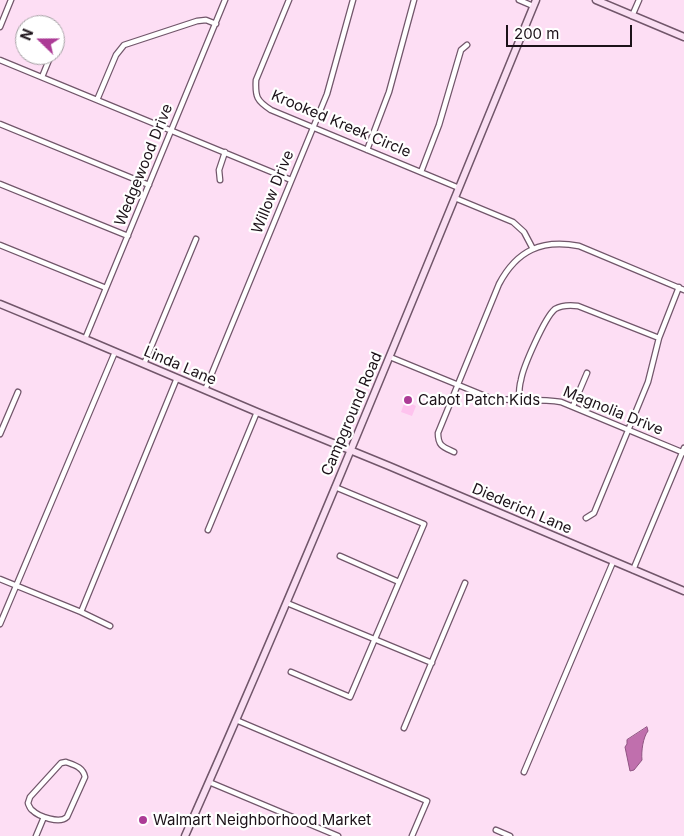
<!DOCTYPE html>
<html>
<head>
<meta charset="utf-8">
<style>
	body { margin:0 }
	#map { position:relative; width:684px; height:836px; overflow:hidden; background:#fddef4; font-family:Inter,sans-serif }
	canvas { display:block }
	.north { position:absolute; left:15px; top:15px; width:50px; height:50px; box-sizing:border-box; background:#fff; border:1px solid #a4a0a3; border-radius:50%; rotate:292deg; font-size:14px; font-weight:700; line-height:20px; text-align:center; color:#1c1219 }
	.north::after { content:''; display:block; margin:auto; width:18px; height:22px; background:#ac3b96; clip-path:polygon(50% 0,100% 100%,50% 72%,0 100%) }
	.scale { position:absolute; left:506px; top:25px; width:126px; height:22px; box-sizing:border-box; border:2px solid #1c1219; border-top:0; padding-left:6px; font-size:15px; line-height:18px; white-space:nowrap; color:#1c1219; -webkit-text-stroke:4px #fff; paint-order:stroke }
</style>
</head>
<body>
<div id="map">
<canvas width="684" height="836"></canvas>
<div class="north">N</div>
<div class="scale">200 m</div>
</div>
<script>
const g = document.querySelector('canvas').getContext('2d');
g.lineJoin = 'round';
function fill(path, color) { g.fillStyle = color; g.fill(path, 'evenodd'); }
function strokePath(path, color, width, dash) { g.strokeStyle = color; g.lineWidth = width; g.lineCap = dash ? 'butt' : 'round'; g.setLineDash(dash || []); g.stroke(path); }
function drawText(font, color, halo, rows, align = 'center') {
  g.font = font + ' Inter,sans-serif'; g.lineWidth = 4.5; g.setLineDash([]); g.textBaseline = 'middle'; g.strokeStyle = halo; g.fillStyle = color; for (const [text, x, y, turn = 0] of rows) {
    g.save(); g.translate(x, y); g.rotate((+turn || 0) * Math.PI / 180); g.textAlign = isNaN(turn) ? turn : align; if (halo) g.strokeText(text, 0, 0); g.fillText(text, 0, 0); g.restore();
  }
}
fill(new Path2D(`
	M405,401L416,406L412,416L401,412Z`), '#fec3ee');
const water = new Path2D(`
	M647,727L648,731C643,737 641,752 642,760L634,770L630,771L625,747L627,744V740Z`);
fill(water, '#c06fad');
strokePath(water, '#8f5381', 1);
const street = new Path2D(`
	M289,0L256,80C255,97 257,101 271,110L459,188
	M519,0L533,6
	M632,16L639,0
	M0,27L11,0
	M0,60L291,180
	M42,77L51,55
	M97,100L116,55L124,45L197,21L206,20L216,24
	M0,124L149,185
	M367,150L389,92L414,0
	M421,172L439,125L461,50L467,45
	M220,180L219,170L225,152
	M0,184L128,236
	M455,198L513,222L524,232L533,249
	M0,245L106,288
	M85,339L225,0
	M390,357L490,398C514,402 538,398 561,402L684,453
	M144,364L196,239
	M205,390L327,94L353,0
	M519,400C519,393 519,386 521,380C523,367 545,317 555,309C562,305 570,305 578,306L659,338
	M573,406L587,373
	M0,434L18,392
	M454,452C443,447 438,446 438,433L499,284C517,250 542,239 579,246L684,290
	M586,518L594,513L648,382L659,338L679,287
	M208,530L257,412
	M340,556L399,582
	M633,570L684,448
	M0,579L81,612L110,626
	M287,603L432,663
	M81,612L177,378
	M0,624L115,352
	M291,672L350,697L424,524L335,487
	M236,720L427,801L412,836
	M404,728L465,583
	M66,762C74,765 83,767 85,777L67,817C60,824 39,817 32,810C31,810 28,804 28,803L30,797L61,763Z
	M524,772L613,562
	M209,782L338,836
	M496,830L510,836
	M36,836L44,817`);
const secondary = new Path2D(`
	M596,0L684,37
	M0,304L85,339L257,412L389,466L684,591
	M185,836C308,560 421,280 536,0`);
strokePath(street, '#71566a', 7);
strokePath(secondary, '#71566a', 9);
strokePath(street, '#fff', 4.5);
strokePath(secondary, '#fadff3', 6);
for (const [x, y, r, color] of [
	[408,400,5,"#ac3b96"],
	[143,820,5,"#ac3b96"]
]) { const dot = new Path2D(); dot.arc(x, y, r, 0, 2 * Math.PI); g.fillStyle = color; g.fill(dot); strokePath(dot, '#fff', 2); }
drawText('15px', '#1c1219', '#fff', [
	["Krooked Kreek Circle",341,124,23],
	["Wedgewood Drive",144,165,-68],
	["Willow Drive",273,192,-68],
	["Linda Lane",180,366,23],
	["Magnolia Drive",613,411,22],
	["Campground Road",352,414,-67],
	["Diederich Lane",522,509,23]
]);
drawText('15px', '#1c1219', '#fff', [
	["Cabot Patch Kids",418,400],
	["Walmart Neighborhood Market",153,820]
], 'left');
</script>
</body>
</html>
